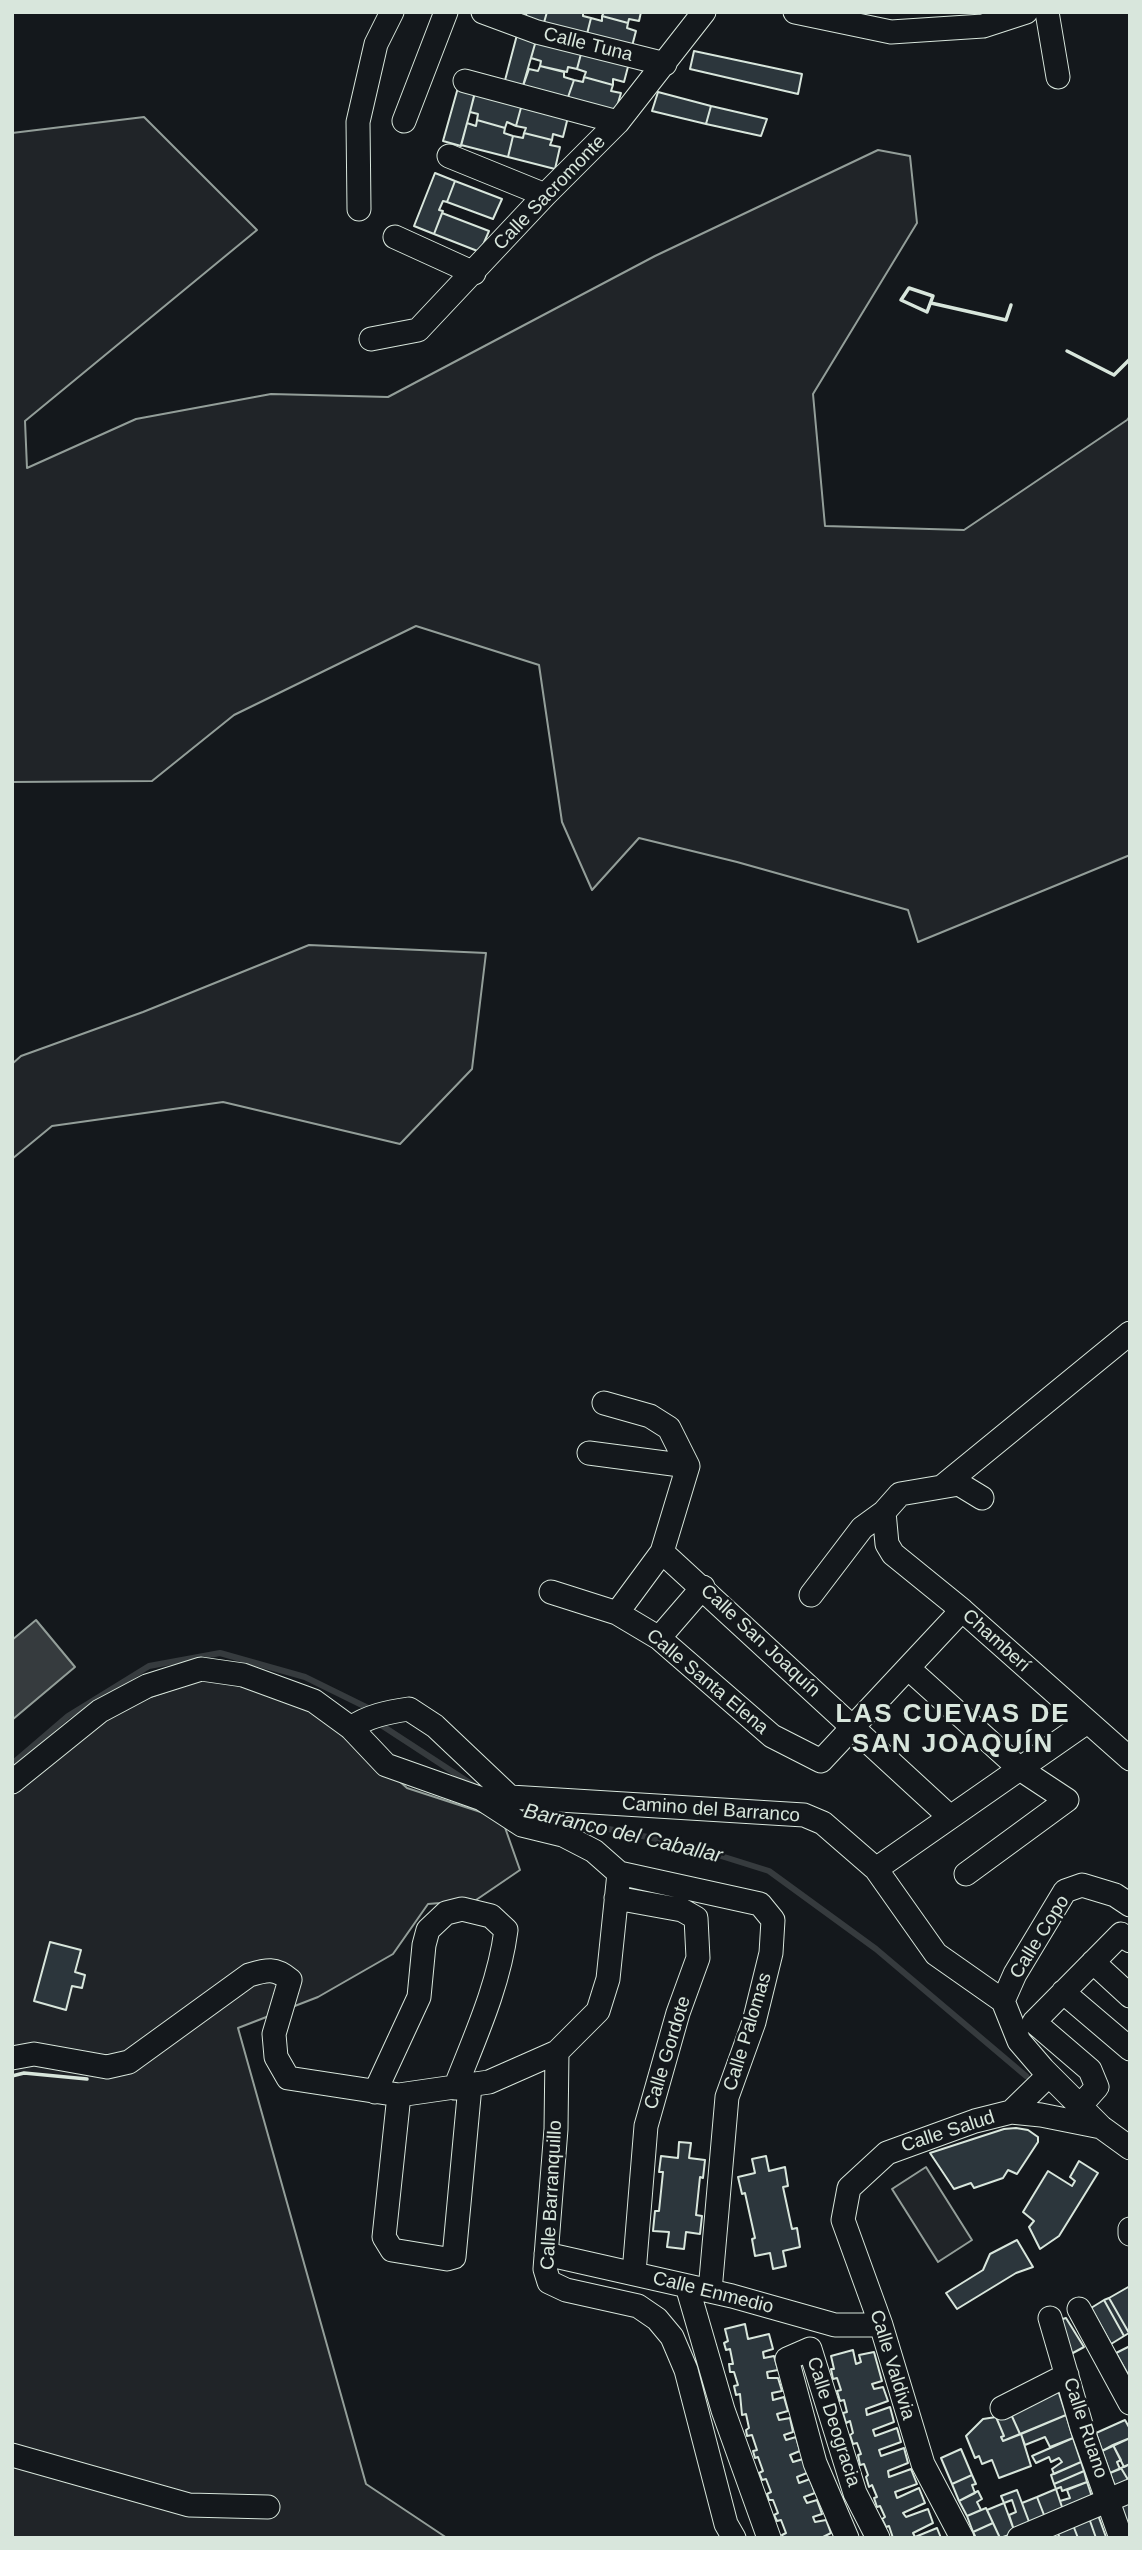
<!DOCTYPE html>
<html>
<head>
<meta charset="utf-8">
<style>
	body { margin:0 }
	#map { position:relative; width:1142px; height:2550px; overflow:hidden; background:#14181c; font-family:Arial,sans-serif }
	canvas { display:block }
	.frame { position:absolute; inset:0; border:14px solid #d8e6dc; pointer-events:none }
</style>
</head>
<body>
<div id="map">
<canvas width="1142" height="2550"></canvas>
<div class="frame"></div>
</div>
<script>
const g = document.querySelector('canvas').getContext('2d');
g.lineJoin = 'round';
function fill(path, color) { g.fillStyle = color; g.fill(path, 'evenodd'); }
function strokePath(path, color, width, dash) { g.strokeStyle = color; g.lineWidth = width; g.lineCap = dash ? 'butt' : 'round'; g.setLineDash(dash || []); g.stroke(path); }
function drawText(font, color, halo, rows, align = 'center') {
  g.font = font + ' Arial,sans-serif'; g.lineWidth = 5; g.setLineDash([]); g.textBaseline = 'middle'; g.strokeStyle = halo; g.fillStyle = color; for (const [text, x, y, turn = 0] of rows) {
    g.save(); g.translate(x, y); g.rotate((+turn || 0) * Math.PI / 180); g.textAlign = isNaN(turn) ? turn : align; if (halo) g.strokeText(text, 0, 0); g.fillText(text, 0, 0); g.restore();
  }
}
const green = new Path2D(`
	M144,117L257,230L25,421L27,468L136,419L271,394L388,397L655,256L878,150L910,156L917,223L813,394L825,526L964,530L1127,420L1130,416V855L918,942L908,910L737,862L639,838L592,890L562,822L539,665L416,626L234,715L152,781L12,782V133Z
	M309,945L486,953L472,1069L400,1144L223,1102L52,1126L12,1159V1064L21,1056L143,1012Z
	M206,1678L284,1696L334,1723L407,1788L502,1819L520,1870L476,1900L428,1904L393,1954L318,1997L238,2028L366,2484L447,2538H12V1788L124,1706Z
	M926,2167L972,2240L938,2262L892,2189Z`);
fill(green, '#202428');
strokePath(green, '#939e99', 2);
const water = new Path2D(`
	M36,1620L75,1667L12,1720V1640Z`);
fill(water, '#363b3e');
strokePath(water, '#939e99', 2);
strokePath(new Path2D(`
	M381,1725L473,1785
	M12,1764L68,1716L149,1666L220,1653L305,1677L366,1707
	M512,1809L686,1845L769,1871L876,1949L1026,2076`), '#363b3e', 6);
const building = new Path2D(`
	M527,12H547L543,26L524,21Z
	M547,12H583V16L591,18L586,38L543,26Z
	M604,12H641L639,21L629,19L628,23L602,16Z
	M602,16L628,23L627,28L636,31L631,50L586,38L591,18L602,21Z
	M518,31L537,37L522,89L504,84Z
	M537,37L582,50L577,69L568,67L567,72L540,66L541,61L531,58Z
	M582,50L629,63L624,82L613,79V85L584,77L586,72L577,69Z
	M694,51L802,74L798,94L690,69Z
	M540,66L564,72V77L574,80L567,100L522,89L529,69L538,71Z
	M584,77L613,85L611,91L621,93L615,113L567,100L574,80L583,82Z
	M459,84L476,89L461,146L443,141Z
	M475,92L522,104L516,126L507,122L505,128L477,120L478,114L470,112Z
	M658,92L711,106L706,124L652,111Z
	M522,104L568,117L563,137L553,134L552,140L524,133L526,128L516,126Z
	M711,106L767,119L761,136L706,124Z
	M477,120L505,128L504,133L513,136L508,157L461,145L467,123L476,126Z
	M524,133L552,140L550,145L560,147L555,169L508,157L513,136L523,138Z
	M435,173L455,181L447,202L443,201L439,210L443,211L434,234L414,226Z
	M455,181L502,199L493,219L447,202Z
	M442,213L489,231L480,252L434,234Z
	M50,1942L81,1950L75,1972L85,1975L82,1988L72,1986L66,2010L34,2001Z
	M1016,2128L1028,2130L1038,2137V2142L1017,2174L1008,2170L1003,2178L974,2188L971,2183L954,2189L930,2153L1004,2129Z
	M679,2142L691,2143L689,2158L705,2160L703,2178L700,2177L696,2215L702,2216L700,2234L686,2232L684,2249L667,2247L669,2232L653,2231L655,2211H659L663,2172H659L661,2156L678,2158Z
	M766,2156L769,2171L785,2167L788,2186L783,2187L792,2229L797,2228L800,2247L783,2251L786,2266L773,2269L770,2253L755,2256L752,2239L755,2238L745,2193L742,2194L738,2177L755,2173L752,2159Z
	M1079,2161L1098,2173L1059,2236L1040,2249L1029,2227L1034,2221L1023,2212L1048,2171L1072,2186L1075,2181L1070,2177Z
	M1017,2240L1033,2267L1016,2273L957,2309L946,2293L983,2270L990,2254Z
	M1130,2286V2333H1129L1109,2298Z
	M1109,2298L1129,2333L1124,2336L1104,2300Z
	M1104,2300L1124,2336L1111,2344L1091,2308Z
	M1066,2318L1084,2347L1071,2354L1059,2320Z
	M745,2324L748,2339L769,2334L773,2349L763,2352L764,2358L774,2356L778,2370L767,2372L768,2378H778L782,2391L772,2393L773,2400L784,2397L788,2411L777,2414L779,2420L790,2418L793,2432L784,2435L786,2440L796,2437L800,2451L790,2455L793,2462L803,2459L807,2473L797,2477L799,2483L810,2479L815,2493L804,2497L807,2503L817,2500L822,2514L813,2517L815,2522L826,2520L831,2533L821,2538H783L782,2535L786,2533L781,2520L777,2521L774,2515L778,2513L773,2500H769L767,2494L771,2492L766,2479L762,2480L759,2473L763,2471L758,2457L755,2458L753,2451L757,2450L752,2435L747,2436L746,2430L749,2428L746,2414L742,2415L740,2394L736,2395L734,2386L738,2385L734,2372H730L729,2364H733L730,2349L726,2350L724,2343L728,2341L725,2329Z
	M1130,2346V2378L1116,2353Z
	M853,2350L856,2364L861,2362L859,2355L874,2352L882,2381L872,2384L874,2389L883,2387L888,2401L866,2409L867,2415L890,2407L894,2422L873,2430L875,2436L897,2428L901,2442L879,2450L881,2456L904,2448L908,2463L888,2471L889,2477L911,2469L917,2484L895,2492L897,2498L919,2488L925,2503L903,2513L906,2517L928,2509L933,2523L913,2533L915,2537L937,2528L941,2538H893L889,2526L886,2527L882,2519L885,2517L880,2506L877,2507L874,2498L877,2497L872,2485L869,2487L866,2477L868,2475L864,2464L860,2465L858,2455L861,2454L857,2443L853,2444L850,2435L853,2433L850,2421L846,2423L843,2413L847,2412L844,2400L840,2401L837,2391L841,2390L837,2378L833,2379L831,2369H834L831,2356Z
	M1058,2390L1066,2415L1020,2434L1010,2412Z
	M1010,2412L1020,2434L1003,2441L1001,2437L1004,2436L996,2417Z
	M1066,2415L1073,2438L1050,2447L1045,2437L1025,2445L1021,2434Z
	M996,2417L1004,2436L1001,2437L1003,2441L1021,2434L1031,2466L999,2478L992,2460L982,2464L979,2456L975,2458L966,2436L983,2419Z
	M1125,2420L1130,2429V2438L1102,2451L1096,2433Z
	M1073,2438L1081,2462L1054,2474L1052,2469L1062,2462L1059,2458L1051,2462L1049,2457L1036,2463L1032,2456Z
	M1130,2438V2464L1124,2467L1113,2445Z
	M1113,2445L1121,2460L1117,2462L1120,2469L1110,2473L1102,2451Z
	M961,2449L972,2475L952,2484L941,2458Z
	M1081,2462L1084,2471L1054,2484L1051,2475Z
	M1130,2464V2483L1121,2468Z
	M1121,2468L1130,2483L1116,2490L1110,2473Z
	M1084,2471L1087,2482L1062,2491L1061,2487L1056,2489L1054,2484Z
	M972,2475L976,2484L972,2485L975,2493L959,2501L952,2484Z
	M1087,2482L1093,2500L1064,2513L1060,2501L1070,2498L1067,2490Z
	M1056,2489L1064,2513L1046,2520L1037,2497Z
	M1017,2490L1031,2527L1015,2533L1009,2515L1016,2512L1012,2500L1004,2503L1001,2496Z
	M978,2491L982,2499L977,2502L981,2510L967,2516L959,2501Z
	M1037,2497L1046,2520L1031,2527L1022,2503Z
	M1130,2501V2526L1128,2527L1120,2505Z
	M1004,2503L1015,2533L1000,2538L987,2510Z
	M986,2508L993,2523L973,2532L967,2516Z
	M1098,2515L1106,2537L1105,2538H1096L1089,2518Z
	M1089,2518L1096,2538H1078L1073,2525Z
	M993,2523L1000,2538H976L973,2532Z
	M1073,2525L1078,2538H1060L1057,2532Z`);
fill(building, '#2c363c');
strokePath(building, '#d8e6dc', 2);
const minor = new Path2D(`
	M483,12L537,32L665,64
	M795,12L891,32L983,26L1026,12
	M1047,12L1058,77
	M465,81L618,122
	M404,121L446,12
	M449,156L545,195
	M359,209L358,122L376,44L392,12
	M395,237L474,273
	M371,339L418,330L545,195L618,122L704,12
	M604,1403L650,1416L669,1428L688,1466L662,1552L617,1613
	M589,1453L688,1466
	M943,1486L1130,1333
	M884,1512L887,1544L893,1554L962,1610L1130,1759
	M662,1552L950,1817
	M551,1592L617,1613L659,1638L772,1736L821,1761L962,1610
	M811,1595L862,1528L884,1512L900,1494L959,1484L982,1498
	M659,1638L703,1587
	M908,1668L1020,1769L1067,1800L966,1874
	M351,1728C368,1716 388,1712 409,1709L435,1726L510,1797L804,1815L823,1823L876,1869L1087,1722
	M12,1782L100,1711L147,1686L201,1669L243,1675L314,1701L351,1728L386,1765L482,1799L522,1825L563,1835L594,1851L619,1873L608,1979L598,2011L557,2052L489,2082L399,2095L288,2078L276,2057L274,2034L290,1980C275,1967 266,1970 249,1975L129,2062L107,2067L34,2054L12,2058
	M876,1869L936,1954L1003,2001
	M619,1873L760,1904L773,1920L771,1953L754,2022L727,2097L710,2291
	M616,1898L682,1910L696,1918L698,1958L678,2013L646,2126L634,2273
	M1130,1905L1115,1895L1082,1885L1065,1891L1015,1974L1003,2001L1019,2041L1043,2069L1101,2127L1130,2148
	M1093,1962L1130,1996
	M1063,1992L1130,2049
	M557,2052L556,2129L545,2269L549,2282L566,2290L638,2306L657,2319L672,2337L686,2370L726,2524L734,2538
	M375,2092L419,1997L424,1945L428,1930L446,1913L462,1909L491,1916L506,1930C499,1985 475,2037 455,2088
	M399,2095L384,2237L392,2250L447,2259L454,2257L470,2086
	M1080,2106L1097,2087L1090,2070L1034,2022L1121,1934L1130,1941
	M1011,2112L1049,2075
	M1130,2229V2234
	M546,2254L732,2296L835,2325H881
	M687,2286L723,2410L769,2538
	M1079,2309L1130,2403
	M1050,2318L1082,2428L1121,2538
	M1002,2408L1067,2375
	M12,2455L189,2505L268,2507
	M847,2538L815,2463L787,2359L810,2349L855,2493L878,2538
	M962,2538L923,2464L881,2325L843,2220L849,2188L887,2153L975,2121L1011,2112L1041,2115L1101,2127
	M1019,2538L1130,2491`);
strokePath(minor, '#d8e6dc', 25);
strokePath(minor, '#14181c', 23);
strokePath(new Path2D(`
	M909,288L933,296L927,312L901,300Z
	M931,303L1006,320L1011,305
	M1067,351L1114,375L1130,359
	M12,2076L24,2073L87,2079`), '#d8e6dc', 3.5);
drawText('19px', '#d8e6dc', '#14181c', [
	["Calle Tuna",588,45,14],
	["Calle Sacromonte",550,193,-46],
	["Calle San Joaquín",760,1641,43],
	["Chamberí",996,1641,42],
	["Calle Santa Elena",707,1682,40],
	["Camino del Barranco",711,1810,4],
	["Calle Copo",1040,1937,-58],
	["Calle Palomas",748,2032,-73],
	["Calle Gordote",668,2053,-73],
	["Calle Salud",948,2132,-18],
	["Calle Barranquillo",552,2195,-87],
	["Calle Enmedio",713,2293,14],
	["Calle Valdivia",892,2365,73],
	["Calle Deogracia",833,2422,72],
	["Calle Ruano",1085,2428,72]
]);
drawText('italic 21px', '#d8e6dc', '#14181c', [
	["Barranco del Caballar",623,1834,13]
]);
g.letterSpacing = '2px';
drawText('bold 26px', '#d8e6dc', '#14181c', [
	["LAS CUEVAS DE",953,1715],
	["SAN JOAQUÍN",953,1745]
]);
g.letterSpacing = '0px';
</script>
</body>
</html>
